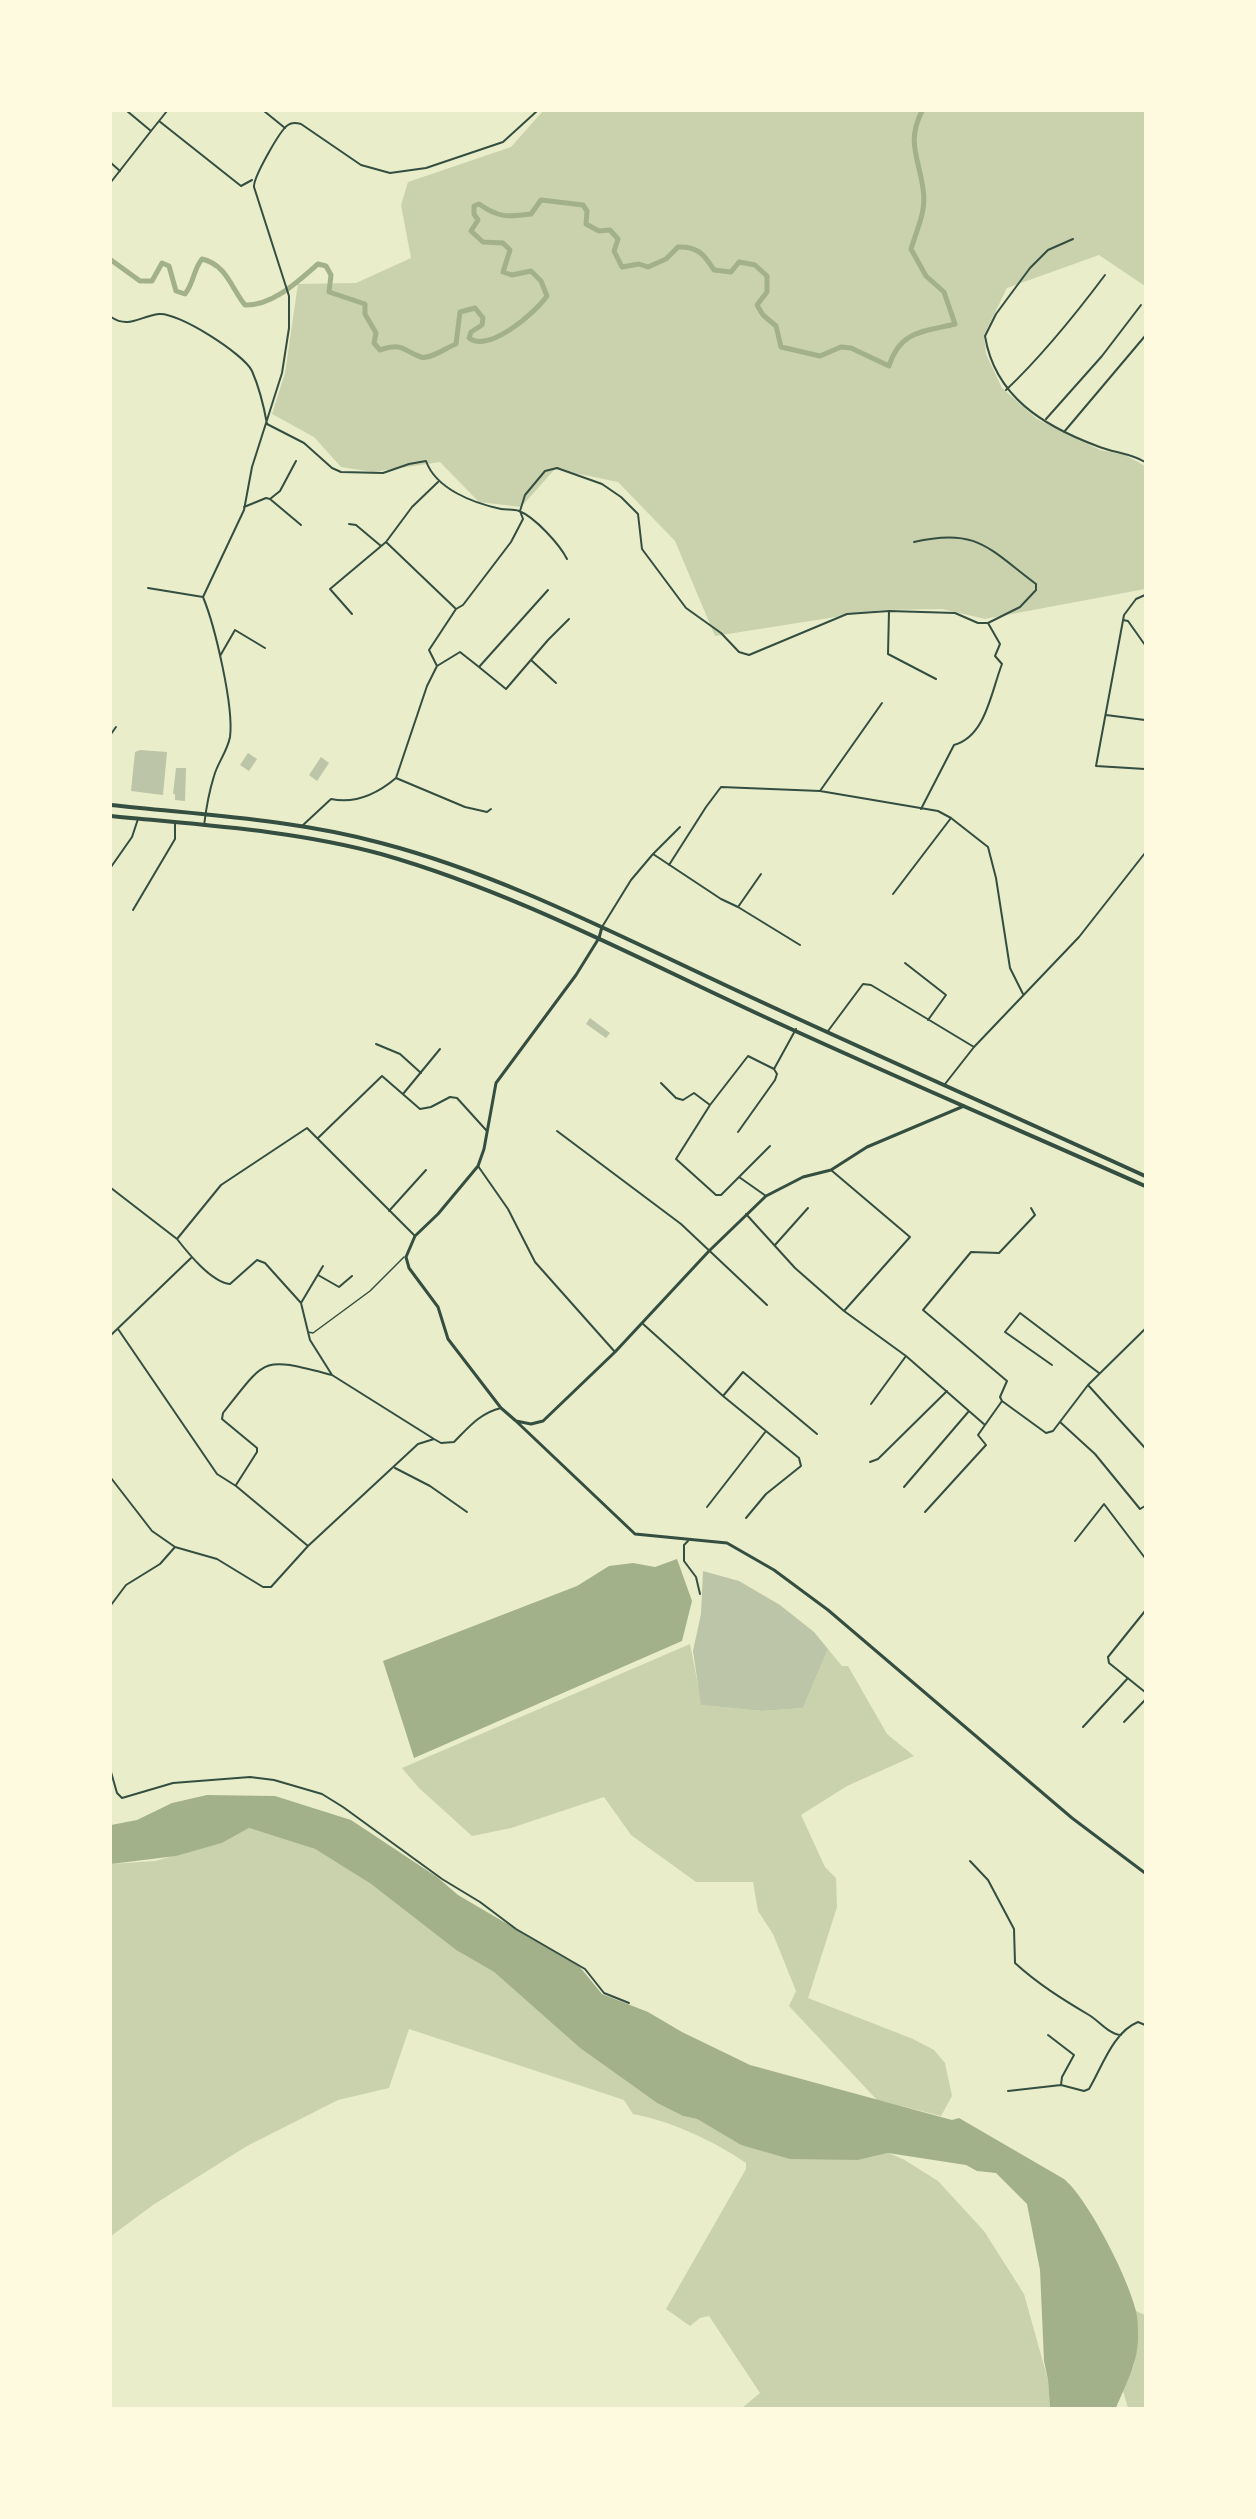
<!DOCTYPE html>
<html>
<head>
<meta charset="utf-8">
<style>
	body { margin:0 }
	#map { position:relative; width:1256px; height:2519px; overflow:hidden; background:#e9edc9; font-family:"Golos Text",sans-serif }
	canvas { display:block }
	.frame { position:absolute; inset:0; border:112px solid #fefae0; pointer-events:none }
</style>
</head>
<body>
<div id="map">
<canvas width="1256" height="2519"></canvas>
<div class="frame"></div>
</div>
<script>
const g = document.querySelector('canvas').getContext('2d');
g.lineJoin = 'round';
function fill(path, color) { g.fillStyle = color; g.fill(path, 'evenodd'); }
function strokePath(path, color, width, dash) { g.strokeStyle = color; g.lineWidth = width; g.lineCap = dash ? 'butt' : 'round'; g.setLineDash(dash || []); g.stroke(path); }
fill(new Path2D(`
	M543,111H1145V286L1099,255L1007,288L984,335L986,354L1002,388L1037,419L1100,450L1125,455L1145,466V589L985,619L942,609L880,610L715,636L675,541L618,482L555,469L521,507L479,502L440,462L373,472L341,467L314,437L272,414L285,373L298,284L356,283L411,258L401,205L408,182L511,147Z
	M690,1644L702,1705L762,1711L803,1708L828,1649L842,1666H848L887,1734L914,1756L847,1786L801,1815L825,1867L836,1878L837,1907L808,1998L913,2039L934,2050L945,2063L952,2096L941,2116L877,2100L789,2006L796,1991L773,1934L758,1911L753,1882H696L631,1835L604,1797L511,1828L472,1836L419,1788L402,1768Z
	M249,1828L315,1849L371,1884L456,1950L494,1972L580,2048L657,2103L683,2116L697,2119L741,2145L858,2160L888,2153L903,2159L938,2181L984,2231L1024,2294L1048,2380L1050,2408H742L760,2393L709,2316L700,2318L690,2326L666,2309L746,2169V2163C714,2141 671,2121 633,2114L624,2100L409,2029L389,2088L338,2100L247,2146L153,2205L111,2236V1864L155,1861L222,1843Z
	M1136,2311L1145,2315V2408H1128L1123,2391L1134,2365L1138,2340Z`), '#cad2ad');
fill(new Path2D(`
	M677,1559L692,1601L682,1641L414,1758L383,1661L577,1586L609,1566L633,1563L655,1567Z
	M207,1795L275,1796L351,1820L437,1877L458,1895L579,1966L602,1994L648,2012L682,2032L750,2065L952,2120L959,2118L1064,2179C1088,2199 1129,2279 1136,2311C1138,2319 1138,2330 1138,2338C1138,2363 1125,2386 1116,2408H1050L1048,2380L1044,2361L1040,2270L1027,2204L996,2173L977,2171L966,2165L888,2153L858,2160L790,2159L741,2145L697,2119L683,2116L657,2103L580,2048L494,1972L456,1950L371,1884L315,1849L249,1828L222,1843L176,1856L111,1864V1825L137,1820L172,1803Z`), '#a3b18a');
strokePath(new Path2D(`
	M111,260L140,281H152L162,263L169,266L176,291L185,294C194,283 193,270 202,259C227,265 231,288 245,305C273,306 298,281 318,264L326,266L331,275L329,292L365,304V314L376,333L374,343L380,350C405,342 402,351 421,357C430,360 447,347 456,344L460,312L475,308L483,318L482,325L471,332L469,338C489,353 535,313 547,296L541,281L531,271L512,275L503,272L510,250L503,243L483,242L471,231L478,220L474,214V206L479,204C499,218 507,217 531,214L541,200L583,205L587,211L586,224L599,231L610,230L618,239L614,251L622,267L639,264L648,267L666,259L678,247C697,246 704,254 714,270L731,272L739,262L755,265L767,276V292L757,305L763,315L776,326L781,347L820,356L841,347L851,348L889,366C900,331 922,332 955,324L944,292L926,276L911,249C917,229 927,210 923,189C919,158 906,142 922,111`), '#a3b18a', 5);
fill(new Path2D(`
	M140,750L167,752L163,795L131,791L135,752Z
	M248,753L257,759L249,771L240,765Z
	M321,757L329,763L317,781L309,775Z
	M176,768H186L185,801L175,800V794H173Z
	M590,1018L610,1033L606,1038L586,1024Z
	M703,1571L739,1581L780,1605L814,1632L828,1649L803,1708L762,1711L701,1705L693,1651L701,1614Z`), '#bcc5a7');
strokePath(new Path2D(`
	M308,1332L313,1333L370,1291L404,1257`), '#344e41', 1.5);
strokePath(new Path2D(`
	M127,111L151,131L167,111
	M264,111L285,128
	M159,121L241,186L252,180
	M111,163L120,171
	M111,182L151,131
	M1073,239L1048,250L1030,268L996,314L985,336C995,397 1044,426 1097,446C1114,453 1130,453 1145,462
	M111,317C129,329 140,316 159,314C178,312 244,354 252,371C259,387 264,407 267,424L304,443L332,468L341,472L383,473L409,464L426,461C436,489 473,503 501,509C506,510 514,509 519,511C535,517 560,545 567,559
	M1006,390C1043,355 1075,315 1105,275
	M1046,419L1102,356L1141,305
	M1064,432L1145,336
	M270,499L280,491L296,461
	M244,507L266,498L270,499L301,525
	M349,524L356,525L381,546
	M386,542L455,608
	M148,588L203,597
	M1145,595L1136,599L1124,615L1096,766L1145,769
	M889,611L888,654L936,679
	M352,614L330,589L386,542L412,507L438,482
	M1123,620L1128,621L1145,645
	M220,656L235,630L265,648
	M531,660L556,683
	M437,666L460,652L479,667L548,590
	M479,667L506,689L548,640L569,619
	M1106,715L1145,720
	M111,734L116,727
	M396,778L465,807L487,812L491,809
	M820,791L882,703
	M921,809L954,745C986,736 991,692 1002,664L995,656L1000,644L988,623
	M204,826C206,809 209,792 214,776C218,762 227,752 230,737C234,707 215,626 203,597L244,510L252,467L282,373L289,328V296L254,187C253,178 280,130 288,125C292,122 297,123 301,124L361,165L390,173L426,168L503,142L537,111
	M302,826L331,799C355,804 377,794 396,778L427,686L437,666L429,650L456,609L463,605L511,542L523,519L520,511L525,495L545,471L557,468L602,484L621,497L638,514L642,549L686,608L721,633L739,652L749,655L847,614L889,611L955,613L978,623H988L1020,607L1036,590V584C989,549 977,527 914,542
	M653,854L680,827
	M669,865L706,807L721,787L820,791L938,811L951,818L988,847L996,878L1010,968L1023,994
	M111,867L132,837L138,819
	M893,894L951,818
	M738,907L800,945
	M133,910L175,839V823
	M602,927L631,880L653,854L721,899L738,907L761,874
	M905,963L946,995L928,1020
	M828,1031L863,984L871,985L974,1047
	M376,1044L400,1054L421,1073
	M661,1083L676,1098L683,1100L694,1093L710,1105
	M945,1084L974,1047L1079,937L1145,853
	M403,1094L440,1049
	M557,1131L681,1224L767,1305
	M738,1132L775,1080L777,1074L774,1069L796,1029
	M318,1138L382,1076L420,1109L431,1107L450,1097L457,1098L486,1130
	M478,1166L508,1209L535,1262L615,1352
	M831,1170L910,1237L844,1311L906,1356L985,1425L1002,1401L1046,1433L1053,1431L1088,1385L1145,1329
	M739,1177L770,1146
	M111,1188L177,1239
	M766,1196L739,1177L721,1195H716L676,1159L710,1105L748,1056L774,1069
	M389,1211L426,1170
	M746,1214L795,1268L844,1311
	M415,1236L307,1128L221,1185L177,1239C188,1253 211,1282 230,1284L257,1260L265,1263L301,1303L310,1340L332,1375L434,1439
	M775,1245L808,1208
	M318,1275L339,1287L352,1276
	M301,1303L323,1266
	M642,1323L723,1396L743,1372L817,1434
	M118,1329L217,1474L236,1486L308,1546
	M111,1335L191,1258
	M1052,1365L1005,1332L1020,1313L1099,1373
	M1088,1385L1145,1448
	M723,1396L799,1458L801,1466L766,1494L746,1518
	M1002,1401L1000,1397L1007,1381L923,1310L971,1252L999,1253L1035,1215L1031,1208
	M871,1404L906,1356
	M1060,1422L1095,1454L1140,1509L1145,1506
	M870,1462L878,1459L947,1391
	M395,1468L430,1486L467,1512
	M111,1478L152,1531L175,1547
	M236,1485L257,1452V1448L222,1419L223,1413C268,1356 261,1357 332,1375
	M904,1487L969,1411
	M707,1507L766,1431
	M925,1512L986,1445L978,1435L985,1425
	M688,1541L684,1545V1561L696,1577L700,1594
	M1075,1541L1104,1504L1145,1558
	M111,1605L126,1585L160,1564L175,1547L217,1559L263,1587H271L308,1546L418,1444L434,1439L441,1443L454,1442C469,1427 480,1413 501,1408
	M1145,1611L1108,1657L1109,1663L1145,1692
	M1124,1722L1145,1700
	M1083,1727L1128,1678
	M111,1772L117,1793L122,1798L173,1783L250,1777L274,1780L322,1794L343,1807L442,1879L480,1902L516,1929L585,1969L604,1993L629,2003
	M970,1861L988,1880L1014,1929L1015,1963C1038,1984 1062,1999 1089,2015C1099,2021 1110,2035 1121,2035
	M1048,2035L1074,2055L1062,2077L1061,2085
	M1008,2091L1061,2085L1084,2091L1089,2089C1102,2067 1113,2032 1138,2022L1145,2025`), '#344e41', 2);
strokePath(new Path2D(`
	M602,927L599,938L576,975L496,1083L484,1149L478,1166L438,1214L415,1236L406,1257L409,1268L438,1307L448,1339L501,1408L516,1421L531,1424L543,1421L615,1352L709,1251L766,1196L803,1177L831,1170L867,1147L964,1106
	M517,1422L635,1534L727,1543L774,1570L828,1610L1072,1818L1145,1873`), '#344e41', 3);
strokePath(new Path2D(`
	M111,805C201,815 293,819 381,843C500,874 613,933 725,985C864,1050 1005,1112 1145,1176
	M111,816C201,825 293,830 381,854C511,891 631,955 754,1012C883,1072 1015,1128 1145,1186`), '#344e41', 4);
</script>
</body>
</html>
